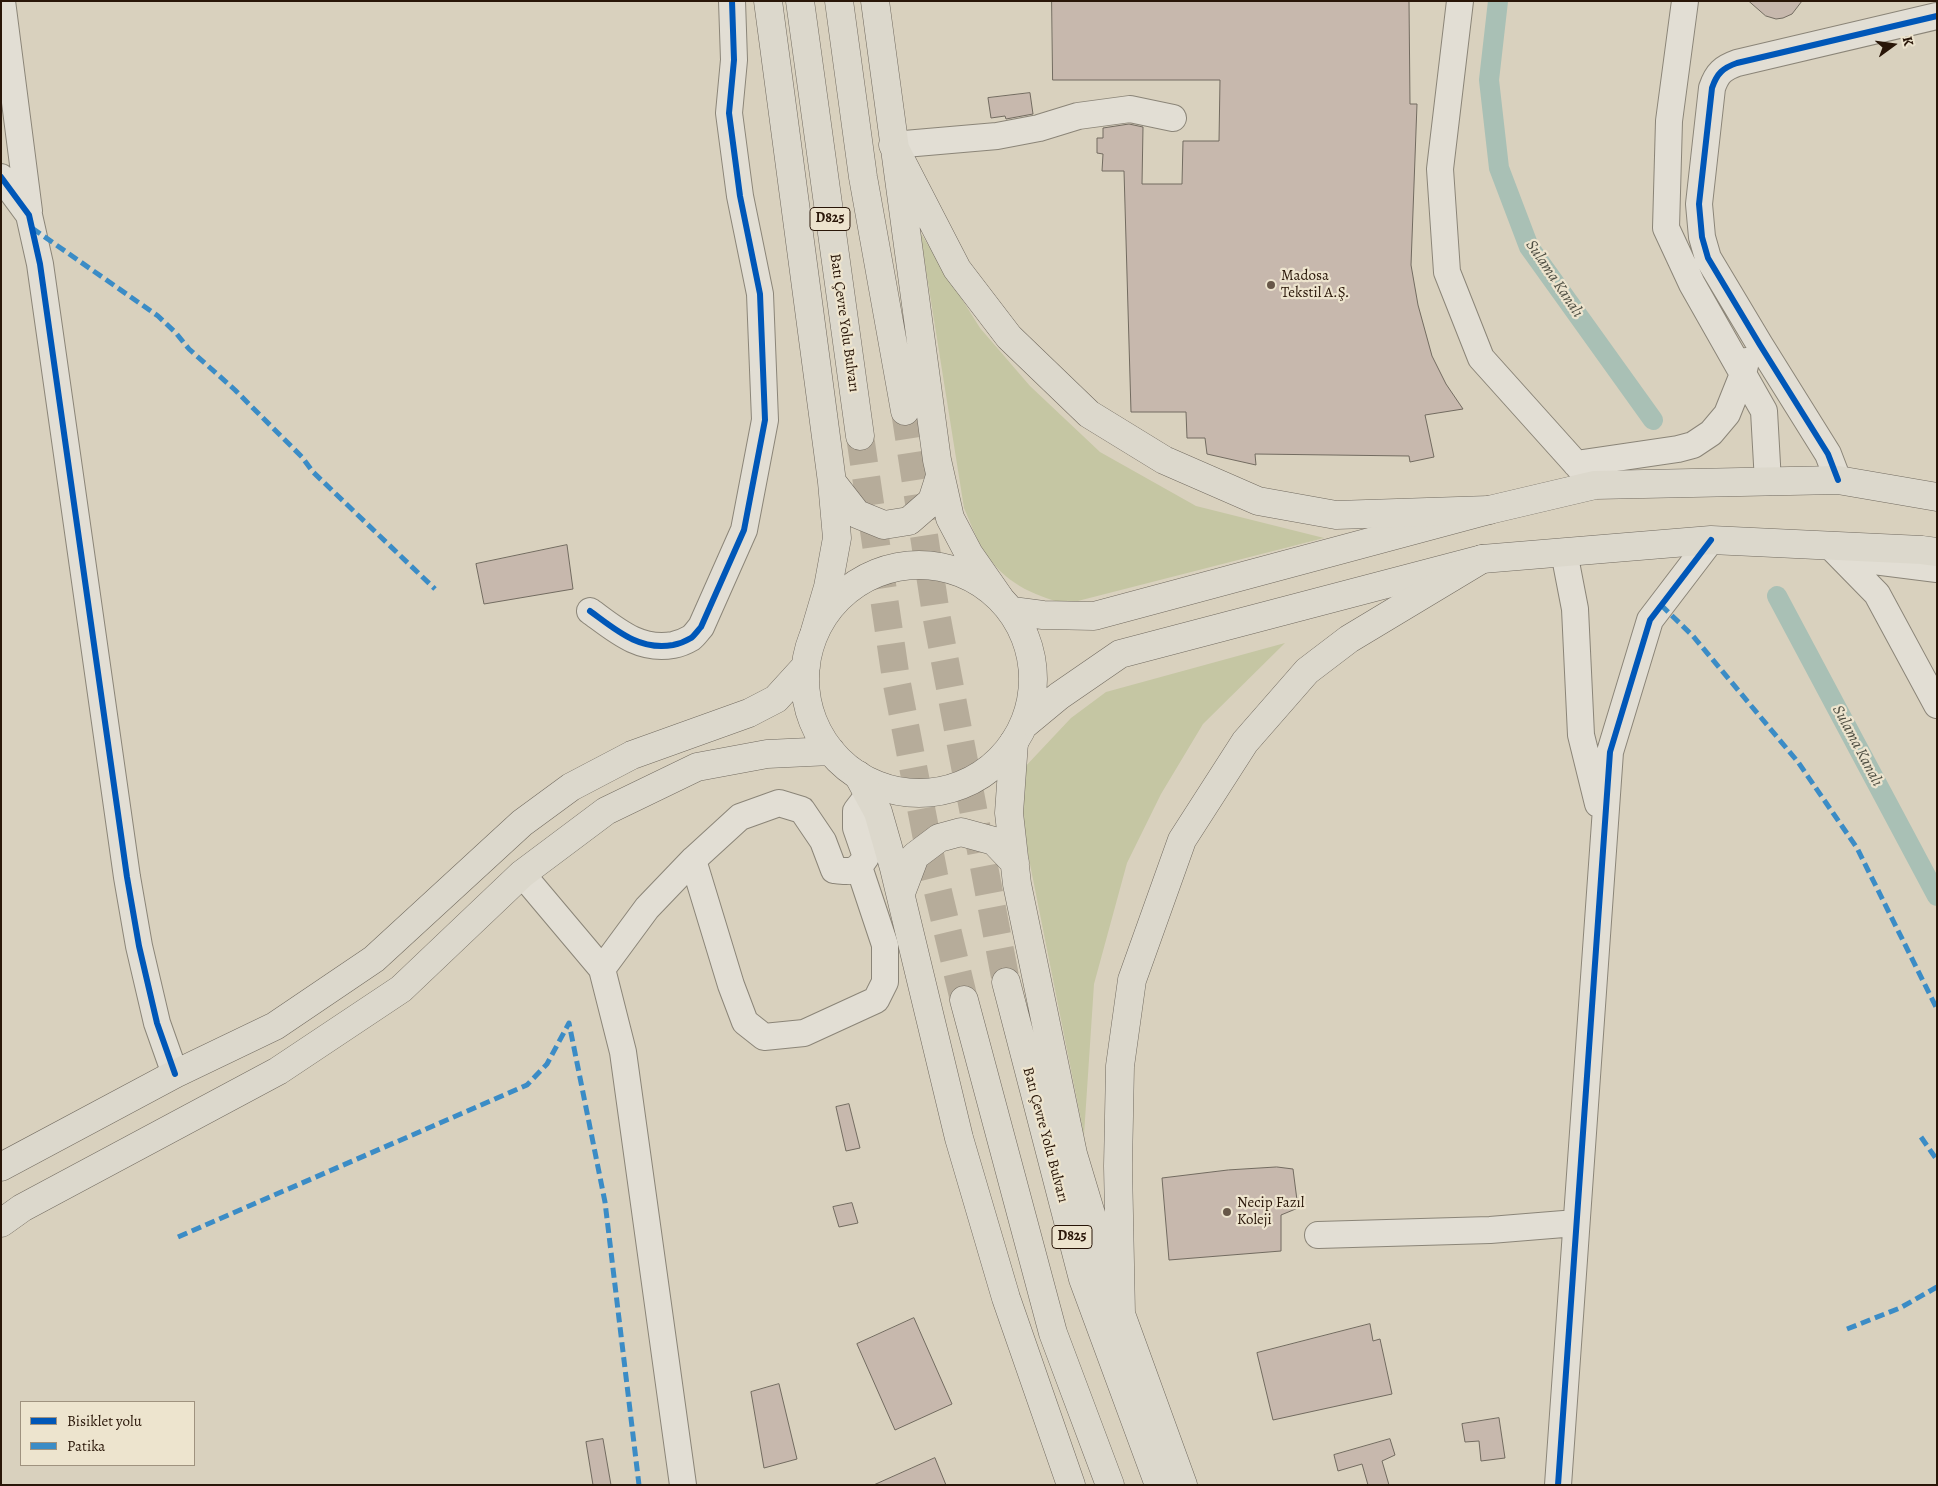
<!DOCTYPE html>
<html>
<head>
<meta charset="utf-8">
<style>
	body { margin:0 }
	#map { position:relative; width:1938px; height:1486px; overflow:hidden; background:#d9d1be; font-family:Alegreya,serif }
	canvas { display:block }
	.frame { position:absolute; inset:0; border:2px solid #291608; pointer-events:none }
	.legend { position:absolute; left:20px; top:1401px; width:175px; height:65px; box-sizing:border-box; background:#ede4ce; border:1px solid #9f927f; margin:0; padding:6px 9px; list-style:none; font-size:15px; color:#291608 }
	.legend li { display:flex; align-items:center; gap:10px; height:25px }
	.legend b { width:25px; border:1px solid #9f927f }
	.north { position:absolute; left:1868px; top:20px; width:50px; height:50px; -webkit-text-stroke:4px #ede4ce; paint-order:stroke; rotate:76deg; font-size:14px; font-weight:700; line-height:20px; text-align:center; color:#291608 }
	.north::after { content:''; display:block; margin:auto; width:18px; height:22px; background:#291608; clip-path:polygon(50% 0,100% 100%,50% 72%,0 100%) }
</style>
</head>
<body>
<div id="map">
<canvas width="1938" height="1486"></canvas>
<div class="frame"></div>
<ul class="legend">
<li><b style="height:6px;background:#0057b8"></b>Bisiklet yolu</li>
<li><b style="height:6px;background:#3b8cc6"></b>Patika</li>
</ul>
<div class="north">K</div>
</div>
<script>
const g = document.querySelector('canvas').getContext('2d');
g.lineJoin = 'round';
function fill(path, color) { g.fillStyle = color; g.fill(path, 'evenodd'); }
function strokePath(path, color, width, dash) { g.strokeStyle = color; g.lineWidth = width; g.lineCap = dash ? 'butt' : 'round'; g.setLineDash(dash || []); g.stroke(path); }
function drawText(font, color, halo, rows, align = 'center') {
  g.font = font + ' Alegreya,serif'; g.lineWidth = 4.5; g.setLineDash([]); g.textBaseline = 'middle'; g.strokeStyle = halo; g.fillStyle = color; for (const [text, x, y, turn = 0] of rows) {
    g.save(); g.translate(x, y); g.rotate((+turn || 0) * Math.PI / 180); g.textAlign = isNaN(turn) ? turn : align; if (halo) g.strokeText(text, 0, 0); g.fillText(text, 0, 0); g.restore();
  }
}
fill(new Path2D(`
	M920,232L980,328L1030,386L1100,452L1196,506L1324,538L1066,604C1030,594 1005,583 984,551C976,538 970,522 964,508Z
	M1285,643L1203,724L1161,794L1127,863L1094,984L1084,1135L1017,799L1023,769L1071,718L1106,692Z`), '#c5c6a3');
strokePath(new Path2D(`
	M1498,1L1489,80L1499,168L1529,247L1653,420
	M1777,596L1937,896`), '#a9c0b5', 20);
const building = new Path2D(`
	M1052,1H1409L1410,104H1417L1411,265L1418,305L1432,356L1446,384L1463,409L1425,415L1434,457L1410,462L1409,456L1255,454L1256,465L1207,454L1205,438H1187L1186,412H1131L1124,171H1102L1103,154L1097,153V138H1103V128L1129,124L1143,127L1142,184H1182L1183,141H1219L1220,80H1053Z
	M1749,1H1802L1792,14L1783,18L1776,19L1766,16Z
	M1030,93L1033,114L1006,119L1005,116L991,118L988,98Z
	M567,545L573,589L484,604L476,564Z
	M849,1104L860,1148L846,1151L836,1107Z
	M1277,1167L1293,1169L1298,1208L1281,1215V1251L1169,1260L1162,1178L1228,1170Z
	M852,1203L858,1223L839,1227L833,1207Z
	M914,1318L952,1404L895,1430L857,1344Z
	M1370,1324L1373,1341L1380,1339L1392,1394L1273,1420L1257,1353Z
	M779,1384L797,1459L764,1468L751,1392Z
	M1499,1418L1505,1458L1481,1461L1479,1441L1465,1442L1462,1424Z
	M603,1439L611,1485H593L586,1442Z
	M1390,1439L1395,1455L1382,1461L1389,1485H1368L1362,1464L1338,1471L1334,1455Z
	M935,1458L946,1485H874Z`);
fill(building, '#c7b8ad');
strokePath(building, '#726b60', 1);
strokePath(new Path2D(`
	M905,411L936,614L1006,982
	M860,436L896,679L934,875L964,1000`), '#b6ac9a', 28, [28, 14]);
const minor = new Path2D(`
	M2,1L29,211
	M1460,1L1440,169L1447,272L1481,358L1595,485
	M1685,1L1669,121L1666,228L1692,284L1764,411L1768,482
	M893,145L997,136L1039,128L1078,116L1130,109L1173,118
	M1,177L29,215L40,264L127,877L139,946L157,1023L175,1074
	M1576,464L1678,449L1693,445L1711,433L1727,414L1743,374L1746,361
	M1838,480L1828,454L1760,345L1708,258L1702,237L1699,204L1712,88C1717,73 1723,68 1737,63L1937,16
	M1830,546L1877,594L1937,705
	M1564,552L1575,609L1581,735L1598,804
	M1850,558L1937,569
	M590,611C616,630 639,651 673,645C678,644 686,641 691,638C695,635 698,630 701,627L744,530L765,420L760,294L740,196L729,113L734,60L732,1
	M693,860L731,985L745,1022L764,1037L804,1033L876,1000L885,982V945L859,867
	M522,874L602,969L623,1052L683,1485
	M602,969L647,908L693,860L740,817L779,803L802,810L823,841L834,870C851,872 856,873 866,857L856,828V811L869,794
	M1318,1235L1490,1230L1576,1223
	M1558,1485L1610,752L1650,620L1711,540`);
const major = new Path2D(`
	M805 679a114 114 0 1 1 228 0a114 114 0 1 1-228 0Z
	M1012,611L1043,615L1094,616L1489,510L1595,485L1838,480L1937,497
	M1024,725L1059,696L1120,654L1482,559L1711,540L1922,550L1937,552
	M1,1167L175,1074L275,1026L374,959L522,823L571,787L632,755L749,713L776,699L806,666
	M1,1223L22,1208L278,1071L401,989L522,874L606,811L697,767L767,754L831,751`);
const highway = new Path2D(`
	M768,1L832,482L837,538L828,587L815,631
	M800,1L860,436
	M839,1L863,177L905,411
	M875,1L937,460L950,518L969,554L999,597
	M893,145L957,269L1009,337L1089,414L1164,460L1258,501L1336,515L1489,510
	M832,482L857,514L884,525L909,521L932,501L940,476
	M1014,742L1009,813L1017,884L1073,1154L1121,1314L1183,1485
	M858,775L878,812L894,868L959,1138L1006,1298L1071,1485
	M901,893L915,856L939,838L961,832L994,841L1015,863
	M1006,982L1083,1279L1159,1485
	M964,1000L1053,1333L1110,1485
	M1121,1314L1118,1166L1120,1066L1132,980L1182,840L1245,742L1307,671L1349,639L1482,559`);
strokePath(minor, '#8b8578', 28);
strokePath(major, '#726b60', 29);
strokePath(highway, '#726b60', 29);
strokePath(minor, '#e2ded4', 26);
strokePath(major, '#dcd8cc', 28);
strokePath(highway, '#dcd8cc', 28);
strokePath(new Path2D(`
	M32,228L158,316L176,333L189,349L235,390L302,457L313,472L435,589
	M1661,605L1693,636L1798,762L1857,848L1937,1009
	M1921,1137L1937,1160
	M178,1237L527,1085L547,1064L569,1023L605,1202L639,1485
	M1847,1329L1900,1308L1937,1287`), '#3b8cc6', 5, [10, 5]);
strokePath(new Path2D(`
	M1,177L29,215L40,264L127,877L139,946L157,1023L175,1074
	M1838,480L1828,454L1760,345L1708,258L1702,237L1699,204L1712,88C1717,73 1723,68 1737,63L1937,16
	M590,611C616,630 639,651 673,645C678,644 686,641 691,638C695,635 698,630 701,627L744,530L765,420L760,294L740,196L729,113L734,60L732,1
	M1558,1485L1610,752L1650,620L1711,540`), '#0057b8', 6);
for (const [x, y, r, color] of [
	[1271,285,5,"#675748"],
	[1227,1212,5,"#675748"]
]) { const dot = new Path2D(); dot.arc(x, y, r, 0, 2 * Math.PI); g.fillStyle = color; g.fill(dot); strokePath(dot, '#ede4ce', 2); }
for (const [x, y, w] of [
	[830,219,40],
	[1072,1237,40]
]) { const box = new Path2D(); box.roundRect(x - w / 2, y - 11.5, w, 23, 4); g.fillStyle = '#ede4ce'; g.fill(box); strokePath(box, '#291608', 1); }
drawText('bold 14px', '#291608', null, [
	["D825",830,219],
	["D825",1072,1237]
]);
drawText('15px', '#291608', '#ede4ce', [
	["Madosa",1281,276],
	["Tekstil A.Ş.",1281,293],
	["Necip Fazıl",1237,1203],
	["Koleji",1237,1220]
], 'left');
drawText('15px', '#291608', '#ede4ce', [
	["Batı Çevre Yolu Bulvarı",844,323,82],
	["Batı Çevre Yolu Bulvarı",1045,1135,75]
]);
drawText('italic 16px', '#4f4f43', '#ede4ce', [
	["Sulama Kanalı",1554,279,56],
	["Sulama Kanalı",1857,746,62]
]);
</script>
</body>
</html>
